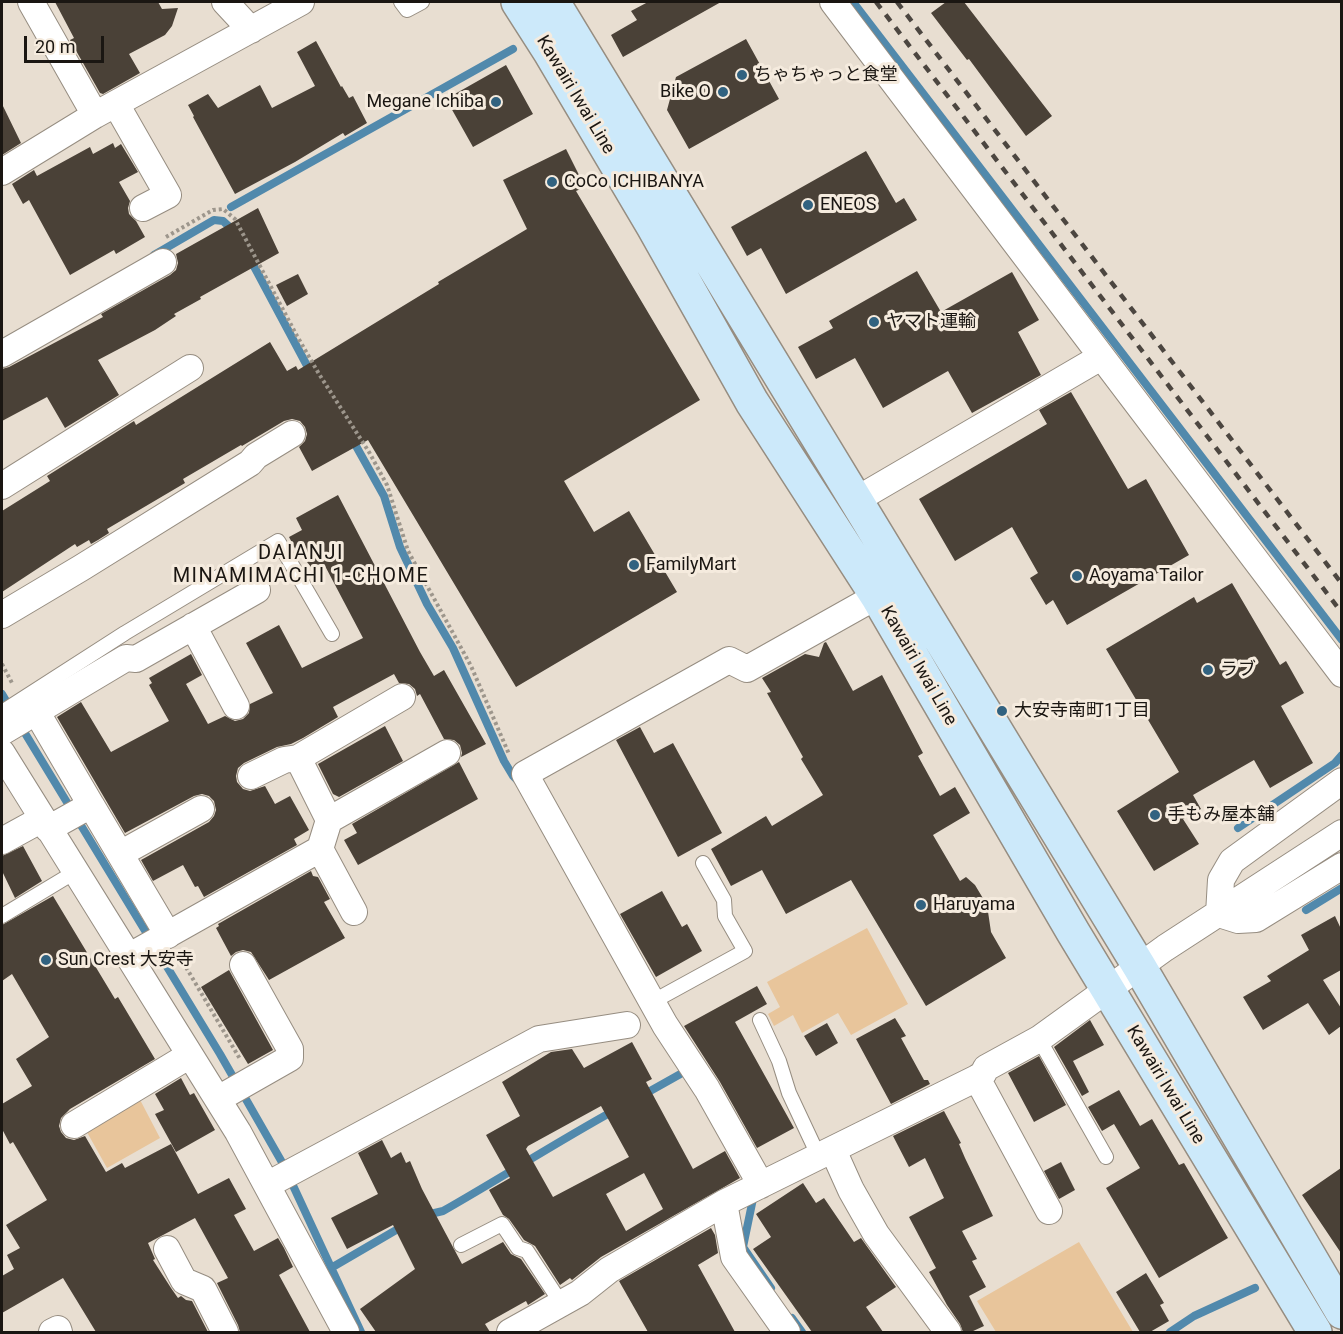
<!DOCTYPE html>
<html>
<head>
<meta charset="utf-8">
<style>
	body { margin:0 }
	#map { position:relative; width:1343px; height:1334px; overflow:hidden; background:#e8ded1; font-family:Roboto,sans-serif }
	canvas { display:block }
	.frame { position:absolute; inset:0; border:3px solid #1a1612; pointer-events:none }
	.scale { position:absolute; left:24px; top:36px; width:80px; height:27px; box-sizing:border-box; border:3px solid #1a1612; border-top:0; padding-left:8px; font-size:18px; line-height:21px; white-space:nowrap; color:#1a1612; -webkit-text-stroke:4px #f5ebde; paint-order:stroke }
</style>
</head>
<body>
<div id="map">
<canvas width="1343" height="1334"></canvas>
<div class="frame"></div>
<div class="scale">20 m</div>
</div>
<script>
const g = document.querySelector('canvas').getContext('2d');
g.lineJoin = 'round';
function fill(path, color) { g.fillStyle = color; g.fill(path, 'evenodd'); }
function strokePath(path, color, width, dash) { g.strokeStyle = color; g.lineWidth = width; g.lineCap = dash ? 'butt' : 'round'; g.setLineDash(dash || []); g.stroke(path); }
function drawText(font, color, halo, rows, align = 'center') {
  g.font = font + ' Roboto,"Noto Sans JP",sans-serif'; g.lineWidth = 6; g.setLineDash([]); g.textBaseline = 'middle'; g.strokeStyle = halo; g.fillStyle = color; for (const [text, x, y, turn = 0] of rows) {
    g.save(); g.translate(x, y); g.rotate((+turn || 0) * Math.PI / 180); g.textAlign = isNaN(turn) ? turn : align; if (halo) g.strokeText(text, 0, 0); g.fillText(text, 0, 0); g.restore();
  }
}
fill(new Path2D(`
	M867,928L908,1004L851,1035L838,1013L802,1033L793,1015L774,1026L768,1014L780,1007L767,982Z
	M137,1094L160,1138L107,1168L83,1125Z
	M1079,1242L1133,1332H996L977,1301Z`), '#e8c59b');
strokePath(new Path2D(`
	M853,2L1342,640
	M231,207L513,49
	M154,255L214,220L223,221L235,232
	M249,257L312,375
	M351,437L384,496L400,547L427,604L453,648L504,761L513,776L521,784
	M2,694L11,709
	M20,725L220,1054L283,1164L361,1332
	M1238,828L1335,763L1342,755
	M1306,910L1342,888
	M643,1095L684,1072
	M754,1194L743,1247L771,1288
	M426,1215L443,1211C501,1178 557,1142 615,1110
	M331,1268L403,1226
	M792,1318L802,1332
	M1170,1332L1194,1316L1255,1288`), '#5189ac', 8);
fill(new Path2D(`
	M55,2H158L162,9L178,8L172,26L165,35L129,54L140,73L103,94L100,93L70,40L74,38Z
	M648,2H721L623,57L611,35L637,20L631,11Z
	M946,2H964L1052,116L1026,136L969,59L967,60L931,13Z
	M746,39L779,99L689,149L667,110L676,77Z
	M316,41L341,87L342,86L349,98L353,96L367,123L345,136L343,133L295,162L235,194L193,117L194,116L188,105L208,94L218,108L260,85L272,108L315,86L297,52Z
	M506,65L533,114L473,147L446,99Z
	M2,104L21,143L2,155Z
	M113,143L115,148L121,144L138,172L119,182L130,201L128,208L129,214L136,221L145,237L116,254L114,250L70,275L29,200L23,204L12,184L34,170L37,176L90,147L93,154Z
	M566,149L585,187L576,191L700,400L564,481L594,532L629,511L677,592L516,687L368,440L312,471L299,447L305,441L307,434L305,427L300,421L292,419L284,421L242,446L241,445L183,479L185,483L107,529L109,533L98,540L91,544L89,540L77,547L75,544L2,592V511L50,481L47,476L134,421L136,425L270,342L287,371L296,366L298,370L439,284L438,282L527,229L503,180Z
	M866,151L896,203L904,198L917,220L786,294L761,248L747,256L731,227Z
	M258,208L279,253L200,297L201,299L174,314L176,316L155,330L98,360L119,395L65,428L47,397L2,421V369L9,367L103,317L101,314L170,275L176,270L178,263L176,254Z
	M917,271L941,312L1012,272L1039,320L1018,332L1041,375L972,413L948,371L883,408L855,358L816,379L798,347L833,328L829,321Z
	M298,274L308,294L287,306L276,285Z
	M1071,392L1128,489L1146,479L1189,555L1067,625L1053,600L1046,605L1030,578L1038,573L1012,527L955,561L919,499L1047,424L1039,410Z
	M338,495L420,652L434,676L444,670L486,744L461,757L462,753L460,745L454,740L444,739L420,694L417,696L415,689L409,684L399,683L394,674L333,707L338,717L303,738L291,744L277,747L244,763L238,768L236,776L237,782L243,789L250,791L265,786L275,804L290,796L309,830L294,839L297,845L204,897L198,886L195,887L183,865L153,881L141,860L209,822L214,816L216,810L214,801L209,796L202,794L194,796L125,833L57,717L81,702L111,752L169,721L149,685L152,683L149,678L191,654L202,675L186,684L208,724L225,716L235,721L243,719L249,713L250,704L273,693L246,643L279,625L302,668L363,638L324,564L316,569L314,565L311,567L303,557L300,558L289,537L302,530L296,518Z
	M1232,583L1280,665L1286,661L1304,693L1281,706L1313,763L1270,788L1254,760L1193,795L1201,809L1183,819L1199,844L1154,871L1117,811L1179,772L1106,649L1194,597L1197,603Z
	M826,642L853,691L882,675L923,753L918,756L940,796L955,787L970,813L933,835L960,881L966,877L975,885L987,905L991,932L1006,958L926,1006L851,880L786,914L762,870L731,886L711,849L766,816L772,826L823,795L801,759L803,757L767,693L771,692L762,678L805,654L819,657L824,643Z
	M385,726L403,761L339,797L333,794L318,764Z
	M640,727L654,753L673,743L722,833L678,857L616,740Z
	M459,762L478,799L358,865L344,840L357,833L352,824Z
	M23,846L42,881L15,898L2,871V856Z
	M311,871L313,876L318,877L330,899L324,902L345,938L269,980L251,952L243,950L236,952L231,956L216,928L219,926L218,924Z
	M662,891L682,927L687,924L702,951L656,977L620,914Z
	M53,896L115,999L118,997L155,1059L70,1109L61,1118L59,1126L61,1132L66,1138L74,1140L85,1136L106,1172L122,1163L125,1168L171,1144L198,1194L229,1178L246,1209L234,1215L254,1251L278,1238L284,1248L293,1267L279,1275L310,1332H240L238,1325L217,1283L228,1278L195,1218L148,1243L155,1259L153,1260L171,1288L178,1298L181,1296L186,1300L192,1301L208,1332H96L63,1278L2,1313V1276L14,1269L7,1255L20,1248L6,1225L47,1200L13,1142L10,1144L2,1129V1104L32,1086L16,1059L49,1037L12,974L2,981V925Z
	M1335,916L1341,929V970L1323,980L1341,1008V1026L1329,1035L1308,1003L1263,1030L1243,997L1271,981L1267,976L1309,950L1301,935Z
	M229,970L273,1050L248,1064L201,987Z
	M757,986L767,1004L735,1022L794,1128L757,1148L720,1082L684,1026Z
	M895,1018L906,1036L901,1038L924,1080H928L930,1084L891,1104L856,1039Z
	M1090,1020L1104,1045L1073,1061L1089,1092L1082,1096L1054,1047Z
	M827,1023L838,1043L816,1056L804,1036Z
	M632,1042L652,1079L646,1082L693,1169L725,1151L740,1178L601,1257L572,1280L570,1278L560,1285L535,1246L524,1240L509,1219L503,1215L489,1190L510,1178L486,1135L520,1116L502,1082L551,1052L572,1049L584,1068ZM601,1106L629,1157L553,1197L526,1149L528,1146ZM644,1173L663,1209L626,1231L606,1194Z
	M1039,1056L1066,1105L1034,1122L1008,1073Z
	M181,1078L190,1095L194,1093L215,1130L176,1152L155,1114L164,1110L155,1094Z
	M1119,1090L1140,1126L1152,1119L1179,1165L1184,1163L1228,1238L1159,1278L1106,1188L1140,1168L1114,1124L1102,1131L1088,1107Z
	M944,1111L961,1143L959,1144L965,1158L993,1216L962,1231L977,1259L972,1261L986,1287L969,1296L984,1326L971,1332H963L960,1324L947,1305L929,1272L936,1268L909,1217L944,1198L925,1158L909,1167L893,1136Z
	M382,1140L391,1158L401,1152L406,1163L410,1161L422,1189L462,1264L503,1242L511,1254L521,1259L545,1294L528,1305L526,1301L485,1324L490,1332H376L360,1309L415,1269L393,1225L347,1249L331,1218L378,1194L358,1153Z
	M1061,1162L1075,1190L1059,1199L1044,1171Z
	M1341,1168V1253L1302,1195Z
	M803,1183L816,1203L824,1198L854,1242L861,1238L896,1287L866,1307L883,1332H812L753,1249L771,1237L756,1214Z
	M711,1228L715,1235L718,1253L698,1265L735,1332H648L619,1281Z
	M1146,1273L1164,1303L1160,1305L1169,1321L1150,1332H1140L1116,1292Z`), '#4a4137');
const lane = new Path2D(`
	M401,2L407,10L422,2
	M2,712L125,633L278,541L332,634
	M2,916L75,872
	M652,1002L745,951L725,916L724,900L703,863
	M760,1020L779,1061L789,1093L819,1157
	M1039,1039L1106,1157
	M461,1245L502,1224L518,1248L527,1251L561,1303`);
const street = new Path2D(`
	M31,2L95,115
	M225,2L251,30
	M833,2L1342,674
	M116,104L168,195L143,208
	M2,172L95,115L301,2
	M2,354L163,262
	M2,486L190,368
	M856,500L1101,357
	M2,615L81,568L250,463L256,456L292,434
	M193,626L236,706
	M36,711L91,805
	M2,732L126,658L136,659L257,590
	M2,753L238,1132L346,1332
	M298,758L329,820
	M251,776L284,760L298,758L402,697
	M48,829L91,805L168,935
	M2,841L42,819
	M320,849L354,912
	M120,854L201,809
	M1219,914L1221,880L1232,861L1342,781
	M1219,914L1238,920L1256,919L1342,866
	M128,957L320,849L329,820L447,753
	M977,1078L1049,1211
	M218,1099L290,1058V1049L243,965
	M74,1125L190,1055
	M833,1150L851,1190L876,1234L948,1332
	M267,1185L539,1039L627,1025
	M761,1185L707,1089L665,1025L525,774L729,660L747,669L877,596
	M724,1203L734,1257L787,1332
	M167,1249L184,1281L203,1289L225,1332
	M52,1332L58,1329L59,1332
	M510,1332L580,1293L609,1270L724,1203L977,1078L983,1074L986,1068L1039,1039L1165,948L1342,833`);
const secondary = new Path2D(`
	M518,2L550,52L653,226L752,402L877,596L1073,932L1315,1332
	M553,2L1139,966L1342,1312`);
strokePath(lane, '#968d81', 16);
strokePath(street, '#968d81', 28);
strokePath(secondary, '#968d81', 36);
strokePath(new Path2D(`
	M166,237L213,210L223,209L235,219L297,336L319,374L369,452L387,485L408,551L471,666L509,754
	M2,664L12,683
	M180,957L240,1059`), '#9d968c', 4, [3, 3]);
strokePath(lane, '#fff', 14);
strokePath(street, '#fff', 26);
strokePath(secondary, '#cce9fa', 33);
strokePath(new Path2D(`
	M876,2L1342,613
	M897,2L1342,584`), '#4c4640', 4.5, [8, 8]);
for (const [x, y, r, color] of [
	[742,75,6,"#316280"],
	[723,92,6,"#316280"],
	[496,102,6,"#316280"],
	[552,182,6,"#316280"],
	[808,205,6,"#316280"],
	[874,322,6,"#316280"],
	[634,565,6,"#316280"],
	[1077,576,6,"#316280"],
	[1208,670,6,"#316280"],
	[1002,711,6,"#316280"],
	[1155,815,6,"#316280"],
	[921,905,6,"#316280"],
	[46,960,6,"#316280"]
]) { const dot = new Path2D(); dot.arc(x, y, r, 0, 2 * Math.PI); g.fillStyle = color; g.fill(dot); strokePath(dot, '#f5ebde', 2); }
drawText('18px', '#1a1612', '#f5ebde', [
	["ちゃちゃっと食堂",754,75],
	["Bike O",711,92,"right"],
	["Megane Ichiba",484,102,"right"],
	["CoCo ICHIBANYA",564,182],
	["ENEOS",820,205],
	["ヤマト運輸",886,322],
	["FamilyMart",646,565],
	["Aoyama Tailor",1089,576],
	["ラブ",1220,670],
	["大安寺南町1丁目",1014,711],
	["手もみ屋本舗",1167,815],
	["Haruyama",933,905],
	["Sun Crest 大安寺",58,960]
], 'left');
drawText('18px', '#1a1612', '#f5ebde', [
	["Kawairi Iwai Line",575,95,59],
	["Kawairi Iwai Line",918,666,60],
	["Kawairi Iwai Line",1165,1085,59]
]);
g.letterSpacing = '1.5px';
drawText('20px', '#1a1612', '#f5ebde', [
	["DAIANJI",301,554],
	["MINAMIMACHI 1-CHOME",301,577]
]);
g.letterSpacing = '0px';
</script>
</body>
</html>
